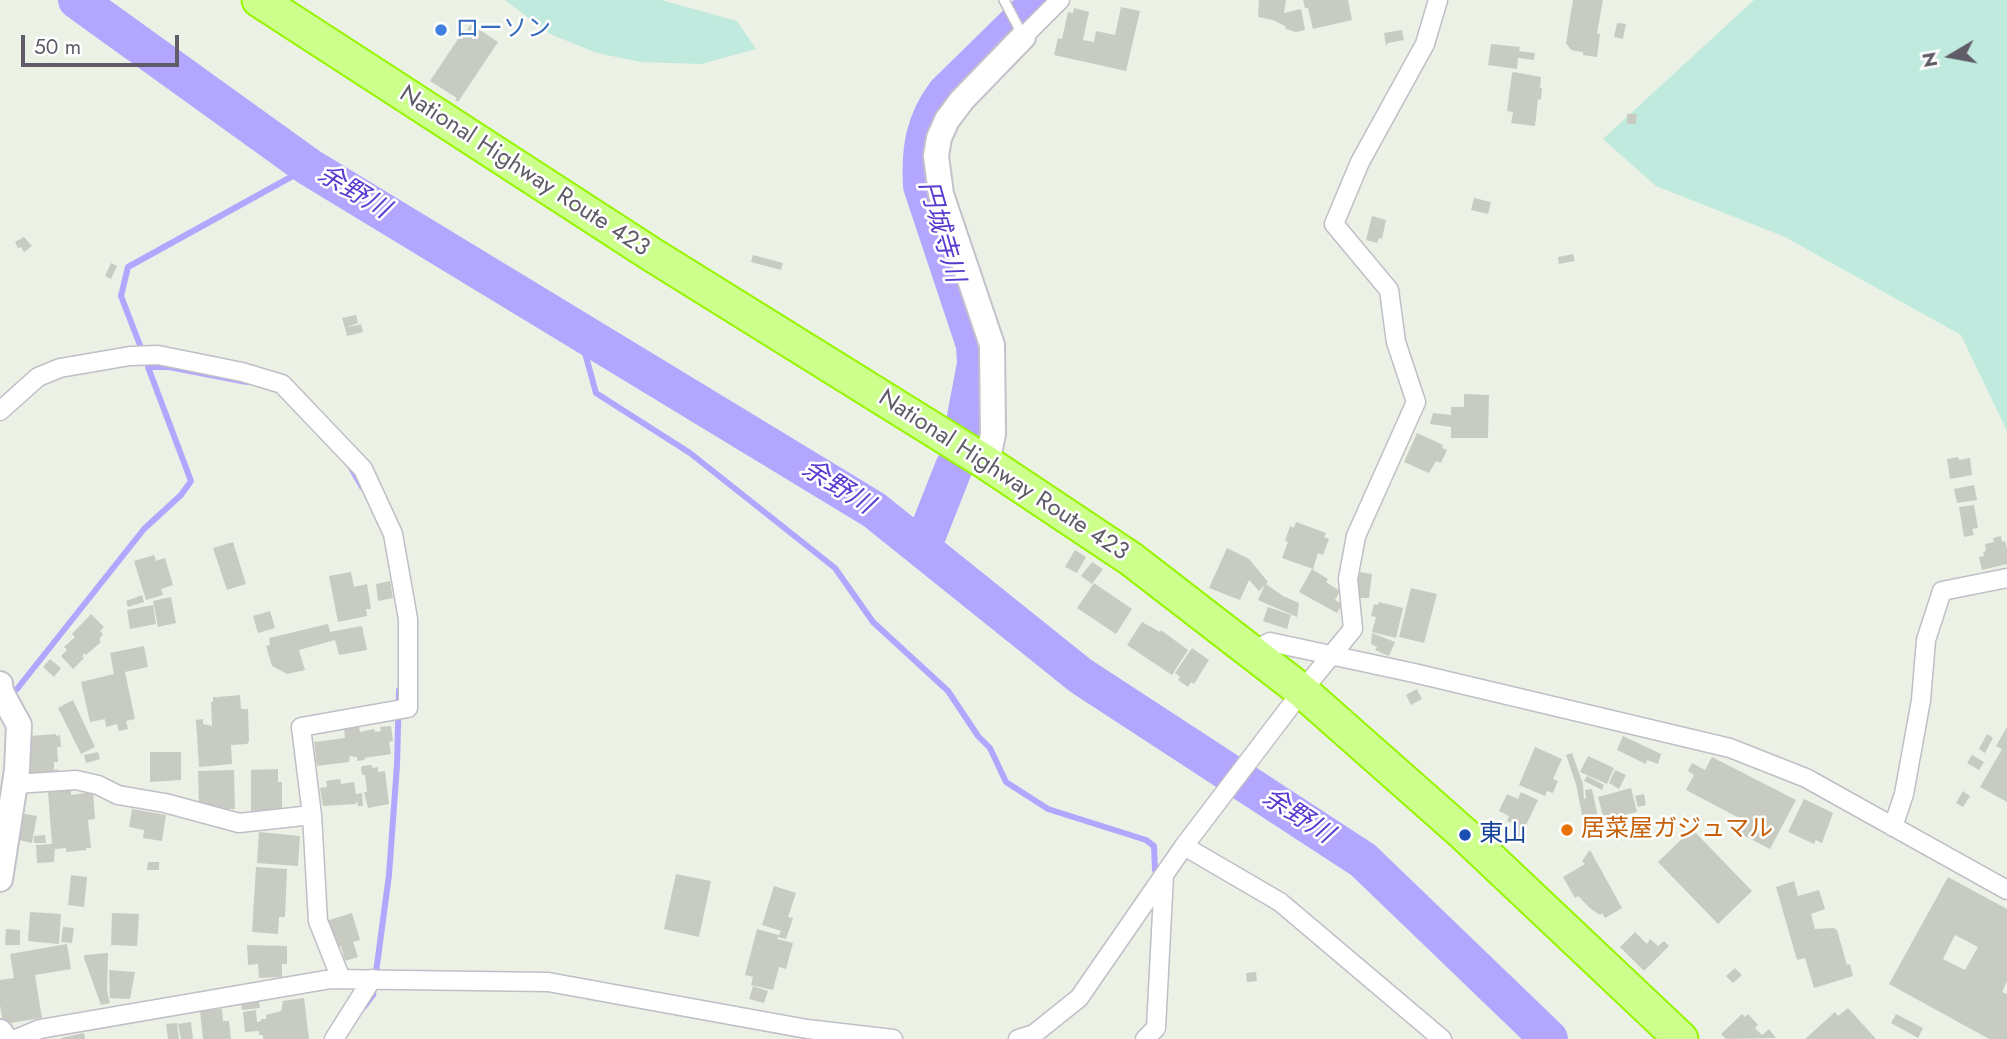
<!DOCTYPE html>
<html>
<head>
<meta charset="utf-8">
<style>
	body { margin:0 }
	#map { position:relative; width:2007px; height:1039px; overflow:hidden; background:#ebf1e5; font-family:Jost,sans-serif }
	canvas { display:block }
	.north { position:absolute; left:1916px; top:21px; width:70px; height:70px; -webkit-text-stroke:5px #fff; paint-order:stroke; rotate:260deg; font-size:19px; font-weight:700; line-height:28px; text-align:center; color:#5f5c67 }
	.north::after { content:''; display:block; margin:auto; width:24px; height:32px; background:#5f5c67; clip-path:polygon(50% 0,100% 100%,50% 72%,0 100%) }
	.scale { position:absolute; left:21px; top:35px; width:158px; height:32px; box-sizing:border-box; border:4px solid #5f5c67; border-top:0; padding-left:9px; font-size:21px; line-height:24px; white-space:nowrap; color:#5f5c67; -webkit-text-stroke:5px #fff; paint-order:stroke }
</style>
</head>
<body>
<div id="map">
<canvas width="2007" height="1039"></canvas>
<div class="north">N</div>
<div class="scale">50 m</div>
</div>
<script>
const g = document.querySelector('canvas').getContext('2d');
g.lineJoin = 'round';
function fill(path, color) { g.fillStyle = color; g.fill(path, 'evenodd'); }
function strokePath(path, color, width, dash) { g.strokeStyle = color; g.lineWidth = width; g.lineCap = dash ? 'butt' : 'round'; g.setLineDash(dash || []); g.stroke(path); }
function drawText(font, color, halo, rows, align = 'center') {
  g.font = font + ' Jost,"Noto Sans JP",sans-serif'; g.lineWidth = 5; g.setLineDash([]); g.textBaseline = 'middle'; g.strokeStyle = halo; g.fillStyle = color; for (const [text, x, y, turn = 0] of rows) {
    g.save(); g.translate(x, y); g.rotate((+turn || 0) * Math.PI / 180); g.textAlign = isNaN(turn) ? turn : align; if (halo) g.strokeText(text, 0, 0); g.fillText(text, 0, 0); g.restore();
  }
}
fill(new Path2D(`
	M505,0H661L737,21L756,49L701,64L641,62L597,53L550,34Z
	M1754,0H2007V431L1961,335L1785,237L1656,186L1603,139Z`), '#bfeadd');
strokePath(new Path2D(`
	M579,331L596,393L690,453L835,568L873,622L948,691L978,736L990,748L1006,782L1048,809L1146,840L1154,846L1155,870
	M143,353L121,296L128,267L309,167
	M149,367H169L247,382
	M350,466L362,487
	M10,694L17,689L144,529L181,495L191,481L148,367
	M364,1007L373,995L389,875L397,765L399,690`), '#b2a6ff', 6);
strokePath(new Path2D(`
	M77,0L309,167L874,510L1081,676L1363,860L1549,1039
	M965,422L976,364L975,345L922,186C920,150 924,122 946,93L1041,0
	M922,548L954,467`), '#b2a6ff', 38);
fill(new Path2D(`
	M1259,0H1286L1284,13L1301,9L1305,30L1296,32L1286,29L1285,26L1273,20L1258,17Z
	M1303,0H1348L1352,20L1313,29L1308,8H1305Z
	M1573,0H1603L1597,33L1600,34L1597,57L1583,55V52L1571,50L1566,43Z
	M1121,7L1140,11L1126,71L1054,55L1058,38L1062,39L1068,12L1073,13L1074,8L1089,12L1083,40L1094,42L1096,31L1115,35Z
	M1617,23L1626,24L1623,39L1614,37Z
	M471,24L498,42L458,102L455,100L457,98L430,81L464,30L466,32Z
	M1402,30L1404,40L1388,43L1386,46L1384,33Z
	M1491,44L1520,47L1519,51L1535,53L1534,60L1518,58L1517,69L1488,65Z
	M1514,72L1541,77L1540,88H1542L1541,100L1538,99L1535,126L1511,123L1513,112L1507,111L1512,73Z
	M1627,114H1637L1636,124H1627Z
	M1474,198L1491,202L1488,214L1471,210Z
	M1372,216L1386,220L1382,239L1379,238L1377,243L1366,240Z
	M24,237L32,246L24,252L21,247L18,248L15,242Z
	M1573,254L1575,261L1559,264L1558,257Z
	M753,255L783,263L781,270L751,262Z
	M111,263L117,266L111,279L105,276Z
	M356,315L358,323L345,328L342,318Z
	M361,324L363,332L347,336L345,328Z
	M1464,394L1489,395L1488,438H1451V427L1430,424L1433,413L1451,415V407H1464Z
	M1417,433L1443,445L1442,448L1447,450L1441,463L1436,461L1429,473L1404,462Z
	M1958,457L1959,460L1970,458L1972,475L1950,479L1947,459Z
	M1974,485L1977,500L1957,503L1954,489Z
	M1974,505L1978,528L1972,529L1974,535L1964,537L1959,507Z
	M1296,522L1326,533L1324,537L1329,539L1323,555L1318,553L1313,569L1282,558L1288,542L1285,541L1290,526L1294,528Z
	M2001,536L2002,542L2005,541L2007,549V564L1982,570L1979,557L1984,556L1983,552L1986,551L1985,544L1994,542L1993,538Z
	M233,542L246,584L227,590L213,548Z
	M1227,548L1249,559L1268,582L1266,584L1283,596L1299,603L1297,617L1258,600L1265,585L1259,591L1249,580L1240,600L1209,588Z
	M1075,550L1086,557L1077,573L1065,567Z
	M154,555L156,561L165,558L173,585L161,589L163,595L146,600L134,561Z
	M1092,562L1103,569L1092,584L1081,576Z
	M1312,569L1328,579L1326,582L1340,591L1335,600L1342,604L1337,613L1299,592Z
	M351,572L354,587L367,584L371,609H366L367,616L338,622L329,576Z
	M1360,572L1372,574L1369,598H1357L1356,589Z
	M390,581L393,598L378,601L376,584Z
	M1094,583L1132,609L1116,634L1077,608Z
	M1411,588L1437,594L1424,643L1399,637Z
	M142,595L144,602L128,607L126,601Z
	M171,597L176,623L158,627L153,601Z
	M1379,602L1403,608L1396,638L1372,632L1376,617L1371,616L1374,604L1378,605Z
	M153,605L156,624L130,629L127,610Z
	M1268,607L1291,615L1287,629L1263,621Z
	M270,611L275,628L258,633L253,616Z
	M91,614L104,627L100,631L103,634L99,640L101,642L86,655L85,653L82,656L84,658L73,669L61,656L67,650L64,647L75,637L72,634Z
	M1142,622L1160,632L1161,630L1188,650L1172,675L1127,645Z
	M328,624L330,632L362,626L367,650L339,655L335,640L299,650L305,670L287,674L272,666L266,646L270,645L269,638Z
	M1372,633L1395,642L1389,656L1375,650L1377,647L1371,644Z
	M144,646L148,667L125,672L135,719L126,721L128,729L119,731L117,724L106,727L105,719L90,722L81,682L114,674L110,653Z
	M1192,648L1209,660L1194,684L1191,682L1188,687L1178,680L1180,677L1175,673Z
	M50,659L61,668L54,677L43,667Z
	M1417,689L1422,699L1411,705L1406,695Z
	M240,695L241,709H248L249,741L247,744L231,745L232,764L199,767L196,720L203,719V724L212,726L211,702H213V697H217L218,700V697Z
	M73,700L95,747L81,754L58,708Z
	M391,726L393,741L389,742L391,754L364,758L365,760L357,761V757L350,756L349,762L317,766V763L313,764L312,760L316,759L314,742L345,738L344,729L359,727L360,732L374,729L375,732L381,731L380,727Z
	M2007,727V802L1980,787L2002,749L1996,746Z
	M56,734V736L60,735L61,747H57L58,762H54V770L58,769L59,777L29,778L27,769L30,736Z
	M1987,734L1993,738L1985,753L1979,749Z
	M1623,736L1661,754L1658,764L1647,760L1646,764L1617,750Z
	M1535,747L1562,759L1553,779L1558,781L1553,793L1547,791L1545,796L1519,785Z
	M98,752L100,759L86,763L84,755Z
	M150,752H181V780L150,782Z
	M1572,753L1583,784L1584,799L1586,798L1585,790L1592,789L1599,822L1584,825L1576,784L1566,755Z
	M1972,755L1984,762L1979,770L1967,763Z
	M1588,756L1614,768L1607,784L1580,772Z
	M1712,757L1796,800L1770,849L1735,831L1741,819L1686,790L1694,775L1688,771L1692,763L1705,770Z
	M372,765V768L378,767V772L385,771L389,804L368,808L364,792H367L365,775H362L361,769L362,766Z
	M278,769V782H282V810L251,811V770Z
	M234,770L235,809H208V805H199L198,771Z
	M1615,770L1626,775L1619,789L1609,783Z
	M1587,776L1604,785L1602,790L1584,781Z
	M340,779L341,784L354,782L356,794L362,793L363,806H358L357,800L356,804L323,806L320,788L327,787L326,781Z
	M1631,788L1637,812L1604,820L1598,797Z
	M71,790V795L93,792L95,819L88,820L91,848H86V850L66,852V848L55,849L54,862L37,863L36,845L52,844L48,792Z
	M1963,791L1970,796L1963,807L1956,803Z
	M1521,792L1538,800L1517,844L1510,840L1517,826L1507,821L1509,816L1499,811L1507,794L1518,799Z
	M1644,794L1646,805L1638,807L1635,796Z
	M1804,799L1833,813L1822,843L1816,840L1814,844L1788,832Z
	M132,809L166,815L162,841L143,838L144,830L129,827Z
	M19,813L37,816L32,843L14,839Z
	M1692,829L1752,891L1718,924L1658,862Z
	M259,832L300,836L298,866L257,863Z
	M45,835L46,843H34V836Z
	M1590,850L1622,908L1605,918L1602,913L1600,915L1591,909L1578,896L1575,898L1563,877L1585,864L1582,861Z
	M148,862H159V870H147Z
	M256,867L287,869L285,917H279L278,934L252,932Z
	M676,874L711,881L699,937L664,929Z
	M71,875L87,877L84,907L68,905Z
	M1948,877L2007,909V981L2002,992L2007,994V1039H1989L1889,984ZM1955,935L1978,947L1965,970L1943,959Z
	M1794,881L1798,896L1819,890L1825,909L1811,914L1815,929L1834,928L1837,930L1847,965L1850,964L1853,976L1814,988L1805,958L1797,960L1776,887Z
	M774,886L796,893L788,917L793,918L786,939L778,937L777,939L793,943L786,969L779,967L773,990L751,985L753,977L745,975L757,929L779,935L781,931L762,925Z
	M30,912L61,914L59,944L28,941Z
	M112,913L139,914L137,946L111,945Z
	M352,913L360,940L353,942L358,957L345,961L341,946L334,948L326,921Z
	M63,927L74,928L72,943L61,942Z
	M6,929L20,930V945H5Z
	M1635,932L1647,944L1646,946L1650,939L1658,946L1664,941L1669,946L1644,971L1620,947Z
	M67,944L71,969L35,975L42,1018L3,1024L0,1005V980L14,978L10,954Z
	M247,945L287,946V964H282V977L259,978L258,964L248,965Z
	M108,953L107,990L110,1003L101,1005L84,958V955Z
	M1735,968L1742,975L1733,983L1726,976Z
	M109,970L135,972L130,999L110,998Z
	M1256,972L1257,981L1247,982L1246,973Z
	M753,986L768,991L764,1003L749,999Z
	M258,997L260,1008L242,1010L240,999Z
	M304,998L309,1039H263V1035H259V1031L245,1032L243,1012L256,1010L257,1022L261,1021V1019H266V1015L281,1011L283,1001Z
	M1848,1008L1876,1039H1805L1835,1012L1838,1016Z
	M222,1009L223,1021H229L231,1039H203L200,1011Z
	M1742,1014L1745,1017L1748,1014L1758,1025L1755,1028L1762,1035L1769,1029L1776,1038L1726,1039L1721,1034Z
	M1896,1014L1923,1028L1918,1038L1891,1023Z
	M191,1022L193,1039H181L178,1024Z
	M177,1023L179,1039H168L166,1024Z
	M84,1033L85,1039H61V1038Z`), '#c8cbc2');
const lane = new Path2D(`
	M1004,0L1023,36`);
const street = new Path2D(`
	M1023,37L1060,0
	M0,411L38,377L60,368L130,356L158,355L242,372L282,384L363,469L393,534L408,619V708L301,727L312,815L318,921L341,979
	M1249,653L1270,642L1414,673L1730,748L1806,778L2007,890
	M15,784L76,780L98,785L118,795L165,803L239,823L312,815
	M1893,827L1904,794L1921,700L1926,640L1942,591L2007,578
	M1184,846L1280,902L1442,1039
	M16,1039L40,1029L331,979L548,982L807,1029L893,1039
	M334,1039L372,979
	M1018,1039L1034,1034L1079,998L1184,846L1302,691L1353,629L1348,579L1356,536L1416,402L1396,342L1389,290L1334,224L1360,162L1425,44L1438,0
	M1145,1039L1156,1028L1164,875`);
const secondary = new Path2D(`
	M987,463L993,434L992,345L941,194L936,156L939,138L947,120L962,100L1023,37
	M0,684L1,692L19,725L17,770L0,879
	M0,1032L5,1039`);
const highway = new Path2D(`
	M259,0L651,254L987,463L1131,559L1302,691L1465,835L1681,1039`);
strokePath(lane, '#c1bec7', 12);
strokePath(street, '#c1bec7', 21);
strokePath(secondary, '#c4c1cb', 28);
strokePath(highway, '#98f500', 37);
strokePath(lane, '#fff', 9);
strokePath(street, '#fff', 18);
strokePath(secondary, '#fff', 24);
strokePath(highway, '#cdff8d', 33);
for (const [x, y, r, color] of [
	[441,30,7,"#3f7fe0"],
	[1567,830,7,"#e8710a"],
	[1465,835,7,"#1a4fb4"]
]) { const dot = new Path2D(); dot.arc(x, y, r, 0, 2 * Math.PI); g.fillStyle = color; g.fill(dot); strokePath(dot, '#fff', 2.5); }
drawText('24px', '#366cbe', '#fff', [
	["ローソン",455,30]
], 'left');
drawText('24px', '#5f5c67', '#fff', [
	["National Highway Route 423",524,172,33],
	["National Highway Route 423",1003,476,33]
]);
drawText('24px', '#c56008', '#fff', [
	["居菜屋ガジュマル",1581,830]
], 'left');
drawText('24px', '#164399', '#fff', [
	["東山",1479,835]
], 'left');
drawText('italic 26px', '#5a3bd0', '#fff', [
	["余野川",353,193,31],
	["円城寺川",940,232,74],
	["余野川",837,488,32],
	["余野川",1297,817,33]
]);
</script>
</body>
</html>
